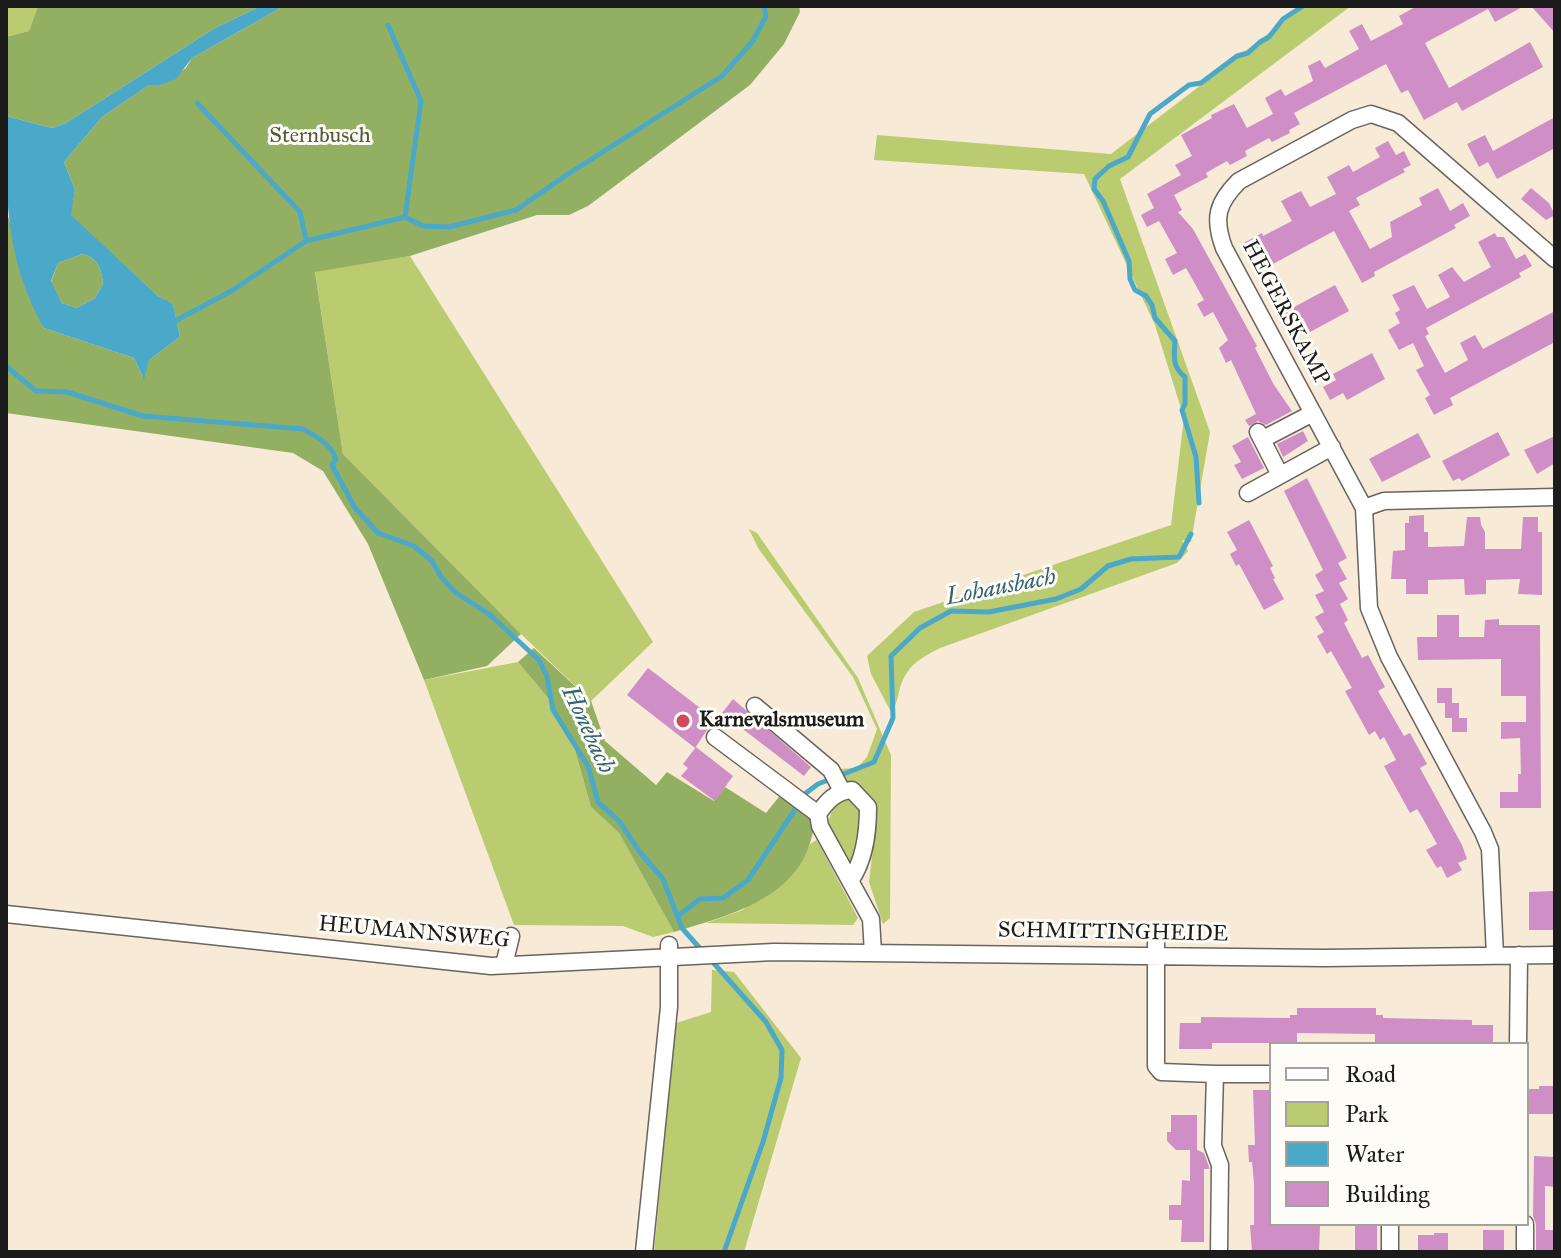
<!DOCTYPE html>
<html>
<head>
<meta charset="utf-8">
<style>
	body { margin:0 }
	#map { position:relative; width:1561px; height:1258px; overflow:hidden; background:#f7ead7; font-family:"IM FELL Great Primer",serif }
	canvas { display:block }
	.frame { position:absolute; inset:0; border:8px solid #1c1c1c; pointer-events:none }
	.legend { position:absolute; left:1269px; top:1042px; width:260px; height:184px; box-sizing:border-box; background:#fdfcf7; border:2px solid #a3a29f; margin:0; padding:10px 14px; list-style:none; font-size:24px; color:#1c1c1c }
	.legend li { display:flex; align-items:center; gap:16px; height:40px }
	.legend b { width:40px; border:2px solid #a3a29f }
</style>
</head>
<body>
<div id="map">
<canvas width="1561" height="1258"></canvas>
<div class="frame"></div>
<ul class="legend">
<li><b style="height:10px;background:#fff"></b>Road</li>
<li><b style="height:22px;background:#bacc6f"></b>Park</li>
<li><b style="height:22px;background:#4aa8c9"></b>Water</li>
<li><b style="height:22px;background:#cf8fc6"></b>Building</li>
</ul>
</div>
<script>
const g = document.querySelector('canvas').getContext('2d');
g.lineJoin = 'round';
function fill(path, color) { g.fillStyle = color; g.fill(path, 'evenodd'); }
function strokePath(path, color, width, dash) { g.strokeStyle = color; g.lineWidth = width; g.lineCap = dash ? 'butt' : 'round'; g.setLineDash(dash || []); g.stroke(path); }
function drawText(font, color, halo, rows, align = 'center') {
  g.font = font + ' "IM FELL Great Primer",serif'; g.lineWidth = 6; g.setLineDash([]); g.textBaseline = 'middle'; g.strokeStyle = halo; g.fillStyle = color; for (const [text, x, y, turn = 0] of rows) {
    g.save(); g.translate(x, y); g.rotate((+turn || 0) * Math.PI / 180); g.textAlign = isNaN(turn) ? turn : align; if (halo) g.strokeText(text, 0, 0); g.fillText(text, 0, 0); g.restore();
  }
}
fill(new Path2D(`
	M6,6H38L29,31L6,37Z
	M1304,6H1351L1120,179L1210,432L1191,542L1182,540L1188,551L1177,563L940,648C923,657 910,663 902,682C897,694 900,699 891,712L871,674L867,656L914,612L1171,525L1184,418L1155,325L1084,174L874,160L877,135L1111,154Z
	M410,256L653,642L591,701L521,634L343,454L315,271Z
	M749,529L757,533L858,678L891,755L890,918L883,924L869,882L877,815L868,799L845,783L838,769L857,768L867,757L877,729L853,677L758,548Z
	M518,662L548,698L573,743L591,807L619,833L674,932L653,937L623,926L514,925L424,680Z
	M849,796L862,808L860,845L850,864L828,824C831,809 836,803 849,796Z
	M817,840L858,918L853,925L706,923L743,910L801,863L810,844Z
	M712,970L734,972L801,1058L744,1252H654L676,1023L711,1012Z`), '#bacc6f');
fill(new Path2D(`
	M38,6H261L215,28L66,123L52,128L6,116V37L29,31Z
	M284,6H799L800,12L784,44L750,85L588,206L569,215H537L410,256L315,272L343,454L521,634L487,666L424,680L368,544L323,471L293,453L6,413V210L44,328L134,358L143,377L149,360L180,337L173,305L158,296L70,215L75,190L64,162L102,117L149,85H161L186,68L192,58Z
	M82,254C97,257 102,269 103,284L95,298L77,308L62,303L51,282L58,263Z
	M534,648L591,701L605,741L656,785L667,772L714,801L725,787L766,813L782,793L816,818C813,833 810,847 803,860C777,905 719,918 674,932L619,833L591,807L573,743L548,698L518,662Z`), '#93b062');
fill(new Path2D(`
	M261,6H284L192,58L176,79L161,85H149L102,117L64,162L75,190L71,215L158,296L173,304L180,337L149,360L144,379L134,358L44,328C4,257 6,195 6,116L52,128L66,123L215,28ZM82,254C97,257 102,269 103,284L95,298L77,308L62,303L51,281L58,263Z`), '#4aa8c9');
strokePath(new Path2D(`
	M388,25L421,101L405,217
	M197,103L300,212L306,240
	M177,320L233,290L306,241L405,217L423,226L449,227L516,210L565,176L722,76L753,41L766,16L764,6
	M6,366L36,391L67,392L143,416L303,429C316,436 331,444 336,459L332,465L355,508L378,533L414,546L432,561L441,577L456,593L489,614L539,660L547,676L553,710L588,766L598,802L620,822L639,851L663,879L682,928L704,953
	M1199,503L1196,457L1182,410L1185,404V377C1172,367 1174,356 1175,341L1155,318L1152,305L1146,296L1135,290L1130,279L1129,261L1103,201L1094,189L1095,179L1109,166L1128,157L1150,114L1189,85L1201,83L1237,56L1248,53L1260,42L1269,37L1283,19L1303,6
	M678,916L700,899L723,898L748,880L806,793L818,784L874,762L893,718L891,656L920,628L951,611L989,612L1056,599L1081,589L1108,566L1131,559L1179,557L1191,534
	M711,960L766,1022L782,1050L781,1078L763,1142L724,1252`), '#4aa8c9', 5);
fill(new Path2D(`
	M1417,6H1524L1495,22L1488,9L1425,43L1449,88L1530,42L1543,67L1462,111L1457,102L1424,120L1408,90L1401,93L1386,64L1294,113L1300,124L1289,130L1290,133L1272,142L1269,138L1256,145L1245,151L1247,156L1230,165L1227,161L1206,173L1208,177L1174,195L1182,210L1178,212L1193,229L1257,346L1255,348L1274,385L1292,411L1266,425L1258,421L1249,426L1245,420L1256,414L1231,360L1226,363L1219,348L1228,340L1213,312L1204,317L1197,304L1204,300L1186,268L1173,275L1165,259L1177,253L1159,221L1147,227L1141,215L1154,208L1147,194L1181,175L1175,165L1192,156L1181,135L1212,118L1211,115L1234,104L1247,128L1273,114L1265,98L1281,89L1285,96L1313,81L1308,66L1320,60L1325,68L1359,49L1349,31L1362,24L1371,41L1403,24L1399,16Z
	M1531,6H1555V33Z
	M1555,117V148L1497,179L1488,162L1479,167L1467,144L1485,135L1493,151Z
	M1388,141L1396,155L1404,151L1411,165L1403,169L1405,172L1356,198L1360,205L1349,211L1370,249L1392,237L1390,222L1422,205L1419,198L1438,188L1450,211L1463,203L1470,216L1454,225L1456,228L1374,272L1375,276L1362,283L1334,231L1273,264L1266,250L1252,258L1244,243L1262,233L1263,236L1292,221L1281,201L1301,191L1310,207L1336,194L1327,177L1349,165L1353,172L1380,157L1375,148Z
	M1531,188L1549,203L1555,215L1546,220L1521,199Z
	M1495,233L1497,237H1504L1516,259L1525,254L1532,266L1519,273L1521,277L1426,328L1429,334L1425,336L1445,373L1468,360L1460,343L1475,335L1483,349L1555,311V342L1450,398L1453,405L1434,415L1425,398L1430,395L1416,370L1424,366L1413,343L1399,350L1388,330L1400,323L1395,313L1400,310L1392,295L1414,285L1427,309L1450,297L1438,275L1452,267L1464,282L1491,267L1478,242Z
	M1335,285L1349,311L1310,332L1303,318L1290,326L1283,313Z
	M1372,353L1385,379L1347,400L1343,393L1330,400L1323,387L1336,380L1333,374Z
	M1303,431L1308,441L1283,457L1277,444Z
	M1498,432L1510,455L1462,481L1459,478L1453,481L1442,461Z
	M1418,433L1431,457L1382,482L1369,459Z
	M1555,436V463L1537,474L1524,450Z
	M1248,437L1264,468L1242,479L1234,465L1241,462L1232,446Z
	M1307,478L1347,558L1338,563L1347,579L1339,583L1348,599L1340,604L1348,620L1344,623L1362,658L1368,655L1385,687L1378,691L1404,736L1410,733L1427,764L1420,768L1462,845L1467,859L1458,863L1462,870L1447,878L1441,866L1437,868L1426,850L1437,844L1422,817L1417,809L1410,813L1384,766L1396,760L1384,737L1380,740L1375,731L1369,735L1345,691L1352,688L1331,651L1327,654L1317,636L1324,632L1315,617L1324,612L1315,595L1324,591L1315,575L1323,570L1284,491Z
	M1424,515V532H1428V547L1464,546L1467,517H1480L1481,525L1485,532V549H1521L1523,517H1538V532H1542V595L1518,594L1520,579L1486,580V594L1465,595L1464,579L1428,580V594H1406V579H1391L1393,551L1405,550V523H1409V516Z
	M1249,520L1273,566L1270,568L1275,578L1273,579L1284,599L1264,610L1239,564L1236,566L1230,554L1237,550L1227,532Z
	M1437,615H1459V637H1484L1485,620L1499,619V625H1540L1541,808H1500V792H1518V774H1521L1520,738L1501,739V722H1526V696H1501V659L1418,660L1417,637H1437Z
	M648,668L717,721L707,730L695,748L627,695Z
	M1437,688H1452V703H1459V718H1467V732H1452V718H1445V703H1437Z
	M733,699L811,767L804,776L722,713Z
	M696,747L733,776L715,801L681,776L688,768L683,764Z
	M1555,891V930H1529V892Z
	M1297,1008H1376V1015H1383V1018L1472,1020V1025H1493V1044H1375V1034L1297,1033V1043H1212V1049H1179L1180,1023H1201V1017L1290,1018V1015H1297Z
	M1539,1086H1555V1114H1527V1089H1539Z
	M1253,1090H1271V1224L1320,1226L1319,1252L1252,1251L1250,1225H1254V1183L1252,1162H1249L1248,1145H1255Z
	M1171,1115H1197V1150L1204,1153L1209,1167V1169H1204V1242H1181L1182,1220H1169V1205H1181L1182,1180L1190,1181V1150H1176L1167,1141V1132H1171Z
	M1534,1156L1555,1157V1187L1545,1186V1230H1555V1252H1536V1224L1533,1216Z
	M1355,1224H1377V1252H1355Z
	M1483,1230H1504V1252H1483Z
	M1434,1233H1448V1252H1418V1235H1434Z`), '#cf8fc6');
const minor = new Path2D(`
	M1258,432L1280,475
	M1265,438L1313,413
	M1248,493L1332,447
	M1364,508L1384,501L1555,497
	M755,706L831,770L842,791
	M715,737L818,814
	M850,881C865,860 868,833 868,807L852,790C836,791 827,801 818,814L820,826L871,919L873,953
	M6,914L491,966L774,952L1325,958L1555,955
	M1156,938V1066L1161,1072L1215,1074L1213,1146L1220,1165L1219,1252
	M1495,956L1490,849L1483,832L1389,657L1369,608L1364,508L1224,248C1213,218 1217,203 1239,181L1352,120L1371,114L1398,123L1555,259
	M504,965L511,936
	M1518,1044L1519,955
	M1215,1074H1271
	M644,1252L669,1007V945
	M1390,1252V1224
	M1525,1252V1224`);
strokePath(minor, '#69645d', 19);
strokePath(minor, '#fff', 16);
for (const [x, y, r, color] of [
	[683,721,8,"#d1495b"]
]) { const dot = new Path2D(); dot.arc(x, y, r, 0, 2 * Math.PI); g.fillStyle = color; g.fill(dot); strokePath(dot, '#fdfcf7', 3); }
drawText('22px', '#535a39', '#fdfcf7', [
	["Sternbusch",320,137]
]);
drawText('22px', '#1c1c1c', '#fdfcf7', [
	["HEGERSKAMP",1285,313,62],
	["HEUMANNSWEG",414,933,5],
	["SCHMITTINGHEIDE",1113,933,1]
]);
drawText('bold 22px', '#1c1c1c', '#fdfcf7', [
	["Karnevalsmuseum",699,721]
], 'left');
drawText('italic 24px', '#336272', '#fdfcf7', [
	["Lohausbach",1001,588,-11],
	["Honebach",587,730,65]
]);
</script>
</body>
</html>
